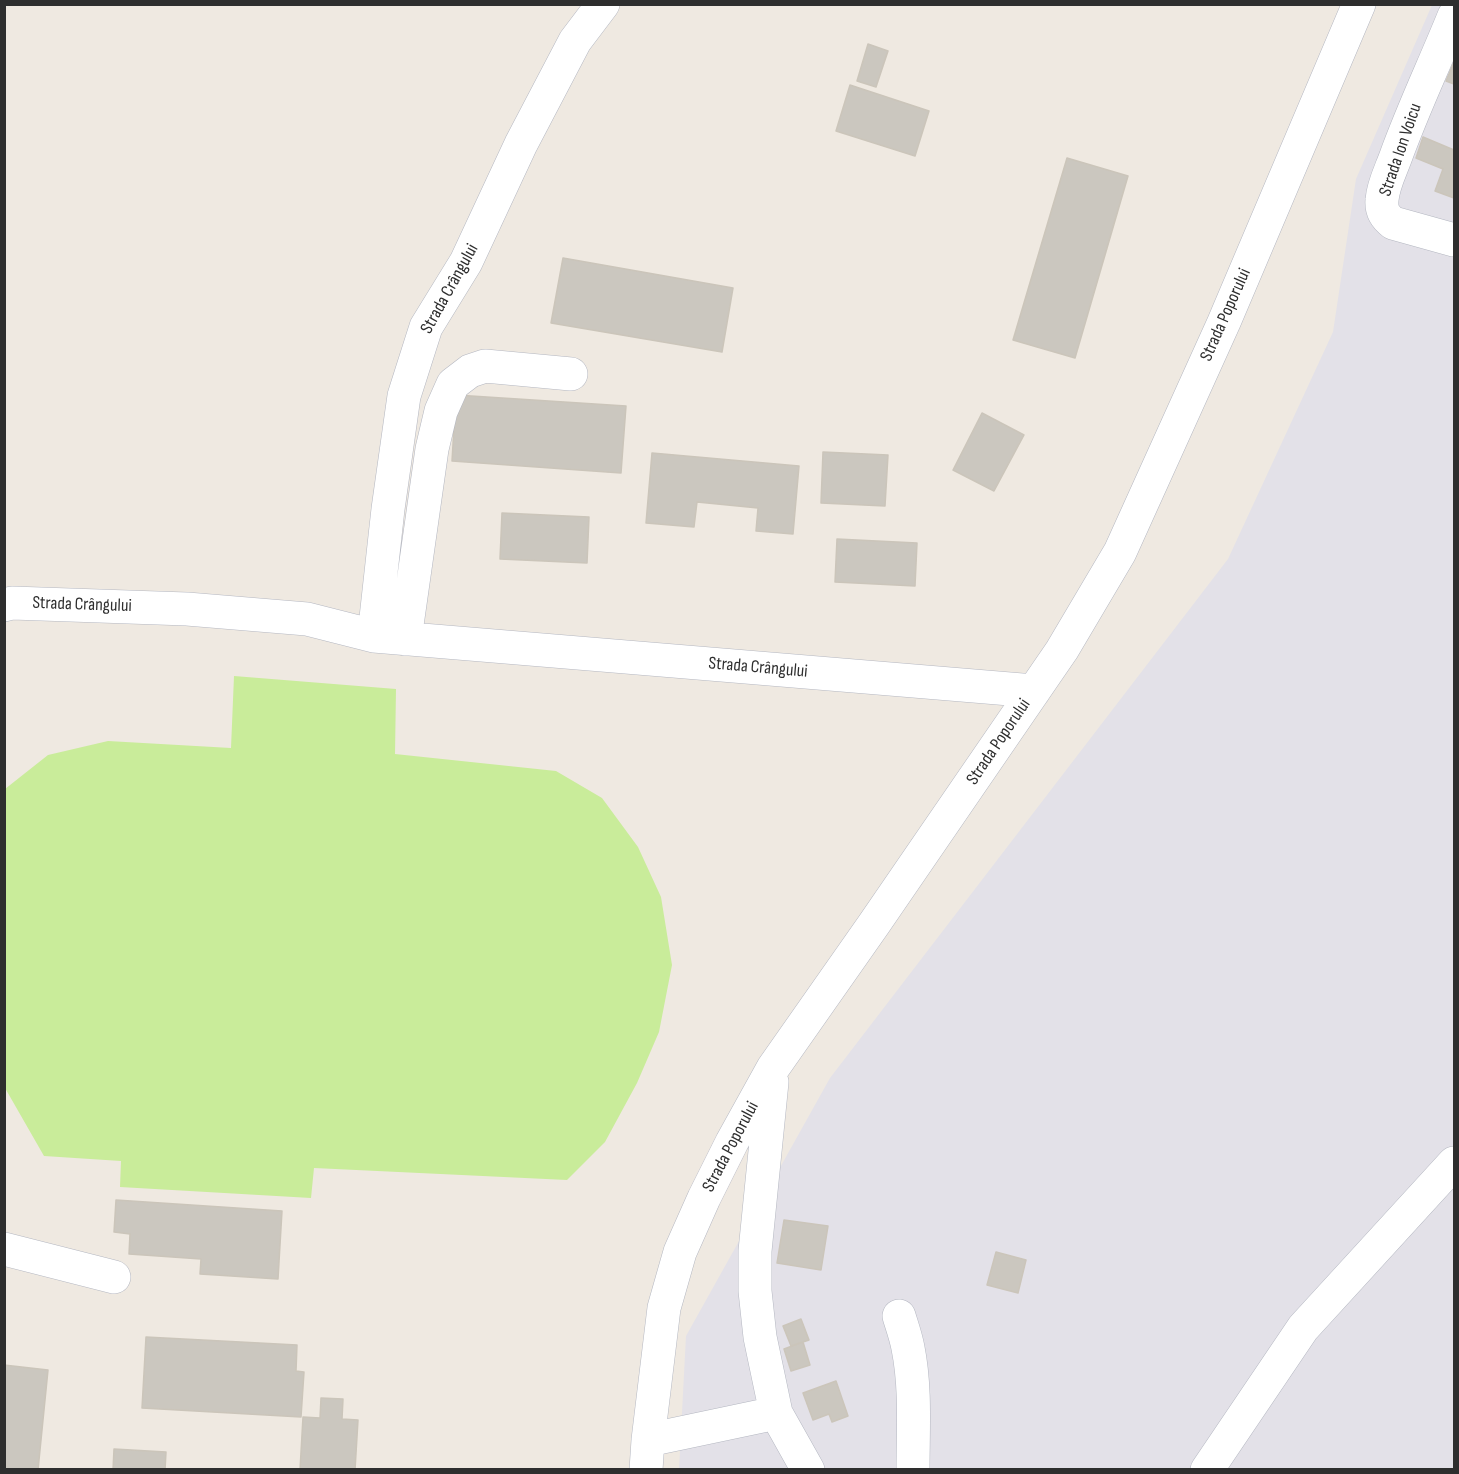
<!DOCTYPE html>
<html>
<head>
<meta charset="utf-8">
<style>
	body { margin:0 }
	#map { position:relative; width:1459px; height:1474px; overflow:hidden; background:#efe9e1; font-family:"Sofia Sans Condensed",sans-serif }
	canvas { display:block }
	.frame { position:absolute; inset:0; border:6px solid #2e2e2e; pointer-events:none }
</style>
</head>
<body>
<div id="map">
<canvas width="1459" height="1474"></canvas>
<div class="frame"></div>
</div>
<script>
const g = document.querySelector('canvas').getContext('2d');
g.lineJoin = 'round';
function fill(path, color) { g.fillStyle = color; g.fill(path, 'evenodd'); }
function strokePath(path, color, width, dash) { g.strokeStyle = color; g.lineWidth = width; g.lineCap = dash ? 'butt' : 'round'; g.setLineDash(dash || []); g.stroke(path); }
function drawText(font, color, halo, rows, align = 'center') {
  g.font = font + ' "Sofia Sans Condensed",sans-serif'; g.lineWidth = 4.5; g.setLineDash([]); g.textBaseline = 'middle'; g.strokeStyle = halo; g.fillStyle = color; for (const [text, x, y, turn = 0] of rows) {
    g.save(); g.translate(x, y); g.rotate((+turn || 0) * Math.PI / 180); g.textAlign = isNaN(turn) ? turn : align; if (halo) g.strokeText(text, 0, 0); g.fillText(text, 0, 0); g.restore();
  }
}
fill(new Path2D(`
	M1432,5H1454V1469L679,1470L686,1336L830,1078L1228,559L1333,332L1356,179Z`), '#e3e1e8');
fill(new Path2D(`
	M234,676L396,689L395,754L556,771L602,798L638,847L661,897L672,965L659,1032L637,1083L605,1142L567,1180L314,1168L311,1198L120,1187L121,1161L44,1156L5,1088V789L48,755L108,741L231,748Z`), '#c9ec9a');
const building = new Path2D(`
	M868,44L888,51L876,87L857,81Z
	M1454,62V84L1446,81Z
	M850,85L929,111L915,156L836,131Z
	M1423,137L1454,150V198L1435,191L1443,169L1416,158Z
	M1067,158L1128,176L1075,358L1013,340Z
	M563,258L733,288L722,352L551,323Z
	M456,395L626,406L621,473L452,461Z
	M982,413L1024,435L994,491L953,470Z
	M823,452L888,455L885,506L821,503Z
	M652,453L799,466L793,534L756,531L758,508L697,502L694,527L646,523Z
	M502,513L589,517L587,563L500,559Z
	M837,539L917,543L915,586L835,582Z
	M116,1200L282,1211L278,1279L200,1274L201,1259L129,1254L130,1234L114,1232Z
	M784,1220L828,1226L821,1270L777,1263Z
	M996,1252L1026,1260L1018,1293L987,1285Z
	M801,1319L809,1340L791,1346L783,1326Z
	M146,1337L297,1345L296,1371L304,1372L301,1417L142,1408Z
	M803,1342L810,1365L791,1371L784,1349Z
	M4,1365L48,1370L38,1470H4Z
	M836,1381L848,1416L832,1422L829,1414L813,1420L803,1393Z
	M321,1398L343,1399L342,1419L358,1420L355,1470H300L303,1417L320,1418Z
	M114,1449L166,1452L165,1470H113Z`);
fill(building, '#cbc7bf');
strokePath(building, '#cbc5ba', 1.5);
const minor = new Path2D(`
	M1454,16C1435,63 1413,109 1396,156C1391,170 1383,185 1382,200C1381,211 1385,217 1393,223L1454,240
	M4,605L12,603L187,609L307,619L374,636L1034,691
	M374,636L388,509L404,396L426,327L466,262L521,144L575,41L603,4
	M405,639L432,449L441,411L453,384L470,371L485,366L571,374
	M772,1082L755,1251V1291L760,1337L776,1413L808,1470
	M4,1249L114,1277
	M899,1316C902,1326 906,1337 908,1348C916,1388 913,1429 913,1470
	M648,1440L776,1413
	M646,1470L648,1440L664,1308L680,1252L704,1198L732,1142L773,1068L874,924L1062,650L1120,552L1224,322L1359,4
	M1207,1470L1303,1328L1454,1163`);
strokePath(minor, '#b4b7c1', 34);
strokePath(minor, '#fff', 33);
drawText('18px', '#2e2e2e', '#fff', [
	["Strada Ion Voicu",1401,150,-71],
	["Strada Crângului",450,289,-61],
	["Strada Poporului",1226,315,-66],
	["Strada Crângului",82,605,2],
	["Strada Crângului",758,668,5],
	["Strada Poporului",999,742,-56],
	["Strada Poporului",731,1147,-62]
]);
</script>
</body>
</html>
